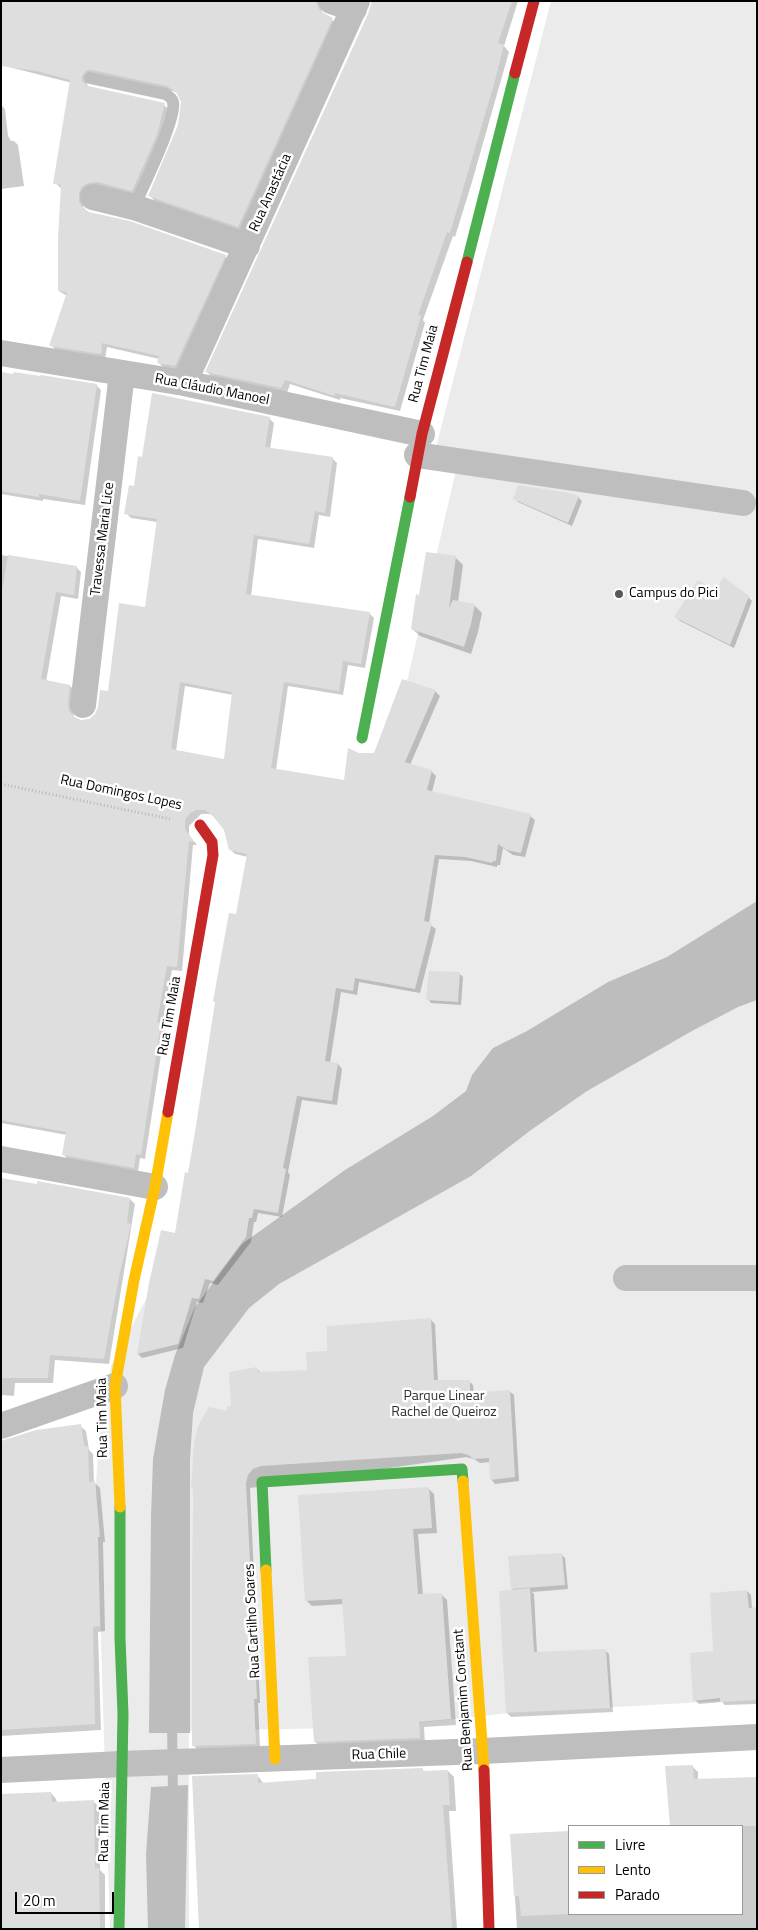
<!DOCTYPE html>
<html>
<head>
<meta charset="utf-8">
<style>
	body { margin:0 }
	#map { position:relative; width:758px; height:1930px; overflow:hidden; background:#fff; font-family:"Titillium Web",sans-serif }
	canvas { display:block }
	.frame { position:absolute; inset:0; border:2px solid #000; pointer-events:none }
	.legend { position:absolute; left:568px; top:1825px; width:175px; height:90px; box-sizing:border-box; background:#fff; border:1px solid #999; margin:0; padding:6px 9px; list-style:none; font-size:15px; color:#000 }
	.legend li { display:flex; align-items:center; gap:10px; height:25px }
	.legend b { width:25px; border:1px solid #999 }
	.scale { position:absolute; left:15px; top:1892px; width:99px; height:22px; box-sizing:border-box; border:2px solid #000; border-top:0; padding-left:6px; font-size:15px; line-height:18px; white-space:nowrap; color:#000; -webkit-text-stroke:4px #fff; paint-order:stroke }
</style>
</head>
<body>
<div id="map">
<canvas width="758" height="1930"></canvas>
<div class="frame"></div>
<ul class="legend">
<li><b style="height:6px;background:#4caf50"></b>Livre</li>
<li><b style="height:6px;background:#ffc107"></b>Lento</li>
<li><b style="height:6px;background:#c62828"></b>Parado</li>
</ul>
<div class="scale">20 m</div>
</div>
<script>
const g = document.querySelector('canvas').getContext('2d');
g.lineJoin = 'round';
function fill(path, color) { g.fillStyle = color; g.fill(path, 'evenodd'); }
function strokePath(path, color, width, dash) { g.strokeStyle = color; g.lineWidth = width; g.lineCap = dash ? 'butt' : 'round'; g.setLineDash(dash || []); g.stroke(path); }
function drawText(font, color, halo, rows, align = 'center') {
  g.font = font + ' "Titillium Web",sans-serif'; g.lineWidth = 5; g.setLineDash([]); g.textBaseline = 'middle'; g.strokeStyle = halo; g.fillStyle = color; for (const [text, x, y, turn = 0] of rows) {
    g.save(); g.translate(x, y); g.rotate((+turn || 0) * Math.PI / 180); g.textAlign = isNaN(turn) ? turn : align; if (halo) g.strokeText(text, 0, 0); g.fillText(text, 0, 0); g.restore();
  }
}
fill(new Path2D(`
	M551,1H757V1699L509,1713L381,1727L189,1731V1929H110L96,1482L102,1403L112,1364L292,1021L354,910L460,453L435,451Z`), '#ebebeb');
fill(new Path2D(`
	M757,901V1000L738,1007L692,1031L587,1091L531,1130L471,1176L279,1284L249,1308L204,1367L193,1413L190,1460V1733H149L151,1517L153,1459L165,1390L175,1355L195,1307L242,1244L345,1170L433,1116L466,1091L472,1075L493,1048L527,1031L608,982L667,957Z
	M188,1785L185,1929H148L146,1854L151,1787Z`), '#bdbdbd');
fill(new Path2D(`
	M1,1H322L321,10L323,14L338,24L243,232L155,201L150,196L173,141L182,113V99L178,93L173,91L97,75L87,83L88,87L9,67L4,62Z
	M373,1H518L504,46L509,52L472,182L455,237L453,236L423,320L425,323L400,411L340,398V400L290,384L287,393L212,377L207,372L369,15Z
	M1,105L5,109L8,136L11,141H14L18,145L24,186L1,189Z
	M164,105L169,110L137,196L83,198V207L89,213L225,256L230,261L180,371L164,368L159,363V359L107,347L105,359L56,350L51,345L67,296L59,291L62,189L55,183Z
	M1,374L96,385L101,390L85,505L43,499V501L1,494Z
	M269,418L274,423L270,449L332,458L337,463L330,517L319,515L314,548L258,539L251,596L369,613L374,618L365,668L348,665L343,695L288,686L276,770L345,782L359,755L375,754L435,691L440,696L410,765L431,771L436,776L432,792L530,816L535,820L525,857L513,855L503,848L500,865H497V867L471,861L439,859L429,924L436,929L420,993L359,982L357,995L341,992L330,1063L338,1064L342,1069L337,1105L302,1100L288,1172L290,1175L282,1217L258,1213L256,1222H254L251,1242L218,1285L210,1283L203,1303L197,1302L183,1348L142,1358L138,1354L176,1235L189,1174L248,857L235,854L230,849L226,832L215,817L210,814H201L189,826V835L197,845H193L182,971L172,970L162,1025L165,1029L145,1159L140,1158L138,1172L68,1159L63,1154L67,1135L1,1123V555L76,567L81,572L78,599L61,596L46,682L70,686L74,690L72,709L74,717L81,721L90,720L96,715L109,692L146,608L157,522L131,518L126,513L135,488ZM185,686L233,695L225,761L176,751Z
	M578,497L582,501L572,526L518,502L514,498Z
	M455,557L463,565L458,602L474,605L482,613L478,632L471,654L420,636L412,629L420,596Z
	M716,592L748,597L752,601L734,648L680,621L676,617Z
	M460,974L463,977L461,1005L431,1003L428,999Z
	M1,1180L130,1199L135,1204L109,1364L55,1360L53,1383H15L14,1396L1,1395Z
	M431,1320L435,1324L438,1382L469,1381L473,1385L474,1394L509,1391L514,1395L519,1481L495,1484L491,1479L490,1462L480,1463L474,1459L466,1457L250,1488L260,1703H258L260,1748L198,1750L194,1746V1490L192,1488L228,1413L256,1368L261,1373L308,1372L328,1353Z
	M80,1426L86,1431L89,1450L93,1454L94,1482L100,1488L105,1542H103L105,1631L98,1632L101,1730L1,1736V1442Z
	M428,1488L434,1494L437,1533L418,1534L423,1595L441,1594L447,1600L456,1725L424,1727L425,1744L321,1747L315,1742L347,1657L344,1604L312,1606L306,1600Z
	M561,1554L565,1558L568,1589L532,1592L534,1594L537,1653L605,1650L609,1654L613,1712L511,1717L507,1713L514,1591L512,1589Z
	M747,1591L751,1595L752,1609L757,1608V1704L725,1705L722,1702L699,1704L695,1700L714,1652Z
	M693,1767L698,1772V1780L757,1778V1929H517L511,1835L569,1832V1914H742V1826H671L666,1768Z
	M422,1769L425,1772L448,1771L454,1777L456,1811H449L457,1929H201L257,1775L264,1784Z
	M51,1793L56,1799L57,1803L93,1801L99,1807L100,1870L105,1875V1929H1Z`), '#0003');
strokePath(new Path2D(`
	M172,1720L173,1798`), '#bdbdbd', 10);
fill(new Path2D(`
	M1,1H316L320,11L333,18L238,227L148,196L178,125L181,102L176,92L167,86L92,70H87L82,76V81L88,86L165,103L157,135L132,191L97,182L88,183L82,187L79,193V201L82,207L89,212L130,221L226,255L175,366L157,363L159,356L102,343L101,354L49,346L67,292L58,291V238L61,185L53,184L70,80L37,71L1,66Z
	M372,1H512L498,43L504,45L494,84L450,233L447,232L418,315L421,316L395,407L335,393V396L285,380L281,388L205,372L368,14Z
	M1,372L13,374L14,372L40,376L41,375L97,384L80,501L39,494V497L1,491Z
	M152,393L270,417L265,447L333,457L325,513L315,511L309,544L254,535L246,594L370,612L361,664L343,661L339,691L284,682L271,768L344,780L348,748L359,753H374L402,679L436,690L405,762L432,770L427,790L531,814L521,853L507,850L498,844L496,861H493L492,863L465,857L435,855L424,921L432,923L415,989L355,978L353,991L336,988L325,1061L338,1063L332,1101L297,1096L283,1168L286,1169L278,1213L254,1209L252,1218H249L246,1237L213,1281L205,1279L199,1299L192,1298L178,1344L137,1354L149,1283L161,1230L175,1233L185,1172L188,1173L195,1132L215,1002L213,1001L229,913L236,914L247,854L229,850L224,830L212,815L205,810H196L190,813L185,820V829L194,842L189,841L177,967L167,966L157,1022L161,1023L141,1155L136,1154L134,1168L62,1155L66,1132L1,1120V598L8,555L77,566L74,595L56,592L41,679L70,685L68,703L69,711L74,717L81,720L89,719L95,714L98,707L100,690L108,691L119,603L145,607L157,519L124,514L129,485L134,486L138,456L142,457ZM180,682L232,692L224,759L171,749Z
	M518,485L570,493L579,496L568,523L513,499Z
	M426,552L456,556L449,608L453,600L475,604L471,624L464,647L411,629L416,594L419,595Z
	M724,577L749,596L730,645L674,617L698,580L715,590Z
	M429,971L460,972L458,1002L426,1000Z
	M1,1178L37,1184V1181L130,1198L127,1223L131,1224L119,1277L104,1359L50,1355L48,1378H1Z
	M431,1318L434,1380H470V1393L510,1390L515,1477L490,1480L489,1458L474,1459L468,1455L461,1453L261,1466L253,1469L248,1475L246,1483L257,1699H254L256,1744L192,1746V1576L193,1509V1489H191L194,1442L198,1426L209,1407L227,1411L226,1407L231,1406L229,1372L257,1367L258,1372L307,1370L306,1352L327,1351V1326Z
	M81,1424L84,1445L88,1447L89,1482L95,1481L100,1537H98L100,1626L93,1627L95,1724L1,1730V1441L36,1430Z
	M429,1487L432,1528L413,1529L418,1594L442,1593L451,1719L419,1722L420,1738L314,1742L308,1657L346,1656L342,1599L305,1601L298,1495Z
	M562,1553L565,1585L511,1589L508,1556Z
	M530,1588L534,1652L606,1649L610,1708L506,1713L499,1591Z
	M747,1590L749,1608L757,1607V1700L720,1702V1698L693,1701L690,1653L713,1651L710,1593Z
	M693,1765L694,1779L757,1777V1826H670L665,1766Z
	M423,1768V1771L448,1770L450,1805H443L452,1929H199L192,1776L258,1774V1783L316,1779V1772Z
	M51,1792L52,1802L94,1800L95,1868H99L100,1929H1V1794Z
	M569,1831V1914L521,1916L519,1896H514L510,1834Z`), '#dedede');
strokePath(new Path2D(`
	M1,784L170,819`), '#b9b9b9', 3, [1, 2.5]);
strokePath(new Path2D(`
	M90,78L165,94C169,96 172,98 173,102C177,118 142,189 134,207`), '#bebebe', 12);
strokePath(new Path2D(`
	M331,1L354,9
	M93,197L134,207L247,246
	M1,353L184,383L422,434
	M184,383L357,1
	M417,455L743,503
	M83,705L122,373
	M1,1159L155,1187
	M626,1278H757
	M1,1426L115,1386
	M1,1770L121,1764L483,1751L757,1737`), '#bebebe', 26);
strokePath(new Path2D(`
	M467,262L515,73
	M362,738L410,497
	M266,1570L262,1482L462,1469L463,1481
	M119,1929L123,1714L120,1638V1507`), '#4caf50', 11);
strokePath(new Path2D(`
	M463,1481L484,1770
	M120,1507L115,1386L134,1280L155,1187L168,1112
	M266,1570L275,1759`), '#ffc107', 11);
strokePath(new Path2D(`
	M515,73L534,1
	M410,497L422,434L467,262
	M168,1112L213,855L212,842L200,825
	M484,1770L489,1929`), '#c62828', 11);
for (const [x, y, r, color] of [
	[619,594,5,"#595959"]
]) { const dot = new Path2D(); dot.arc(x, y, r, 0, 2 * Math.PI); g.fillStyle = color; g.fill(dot); strokePath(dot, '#fff', 2); }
drawText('14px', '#000', '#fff', [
	["Rua Anastácia",271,193,-66],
	["Rua Tim Maia",424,364,-75],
	["Rua Cláudio Manoel",212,390,11],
	["Travessa Maria Lice",103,539,-83],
	["Rua Domingos Lopes",121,793,12],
	["Rua Tim Maia",170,1016,-80],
	["Rua Tim Maia",103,1418,-91],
	["Rua Cartilho Soares",253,1621,-93],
	["Rua Benjamim Constant",464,1700,-94],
	["Rua Chile",379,1755,-2],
	["Rua Tim Maia",105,1822,-89]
]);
drawText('14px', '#000', '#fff', [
	["Campus do Pici",629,594]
], 'left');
drawText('14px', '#313131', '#fff', [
	["Parque Linear",444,1397],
	["Rachel de Queiroz",444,1413]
]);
</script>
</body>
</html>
